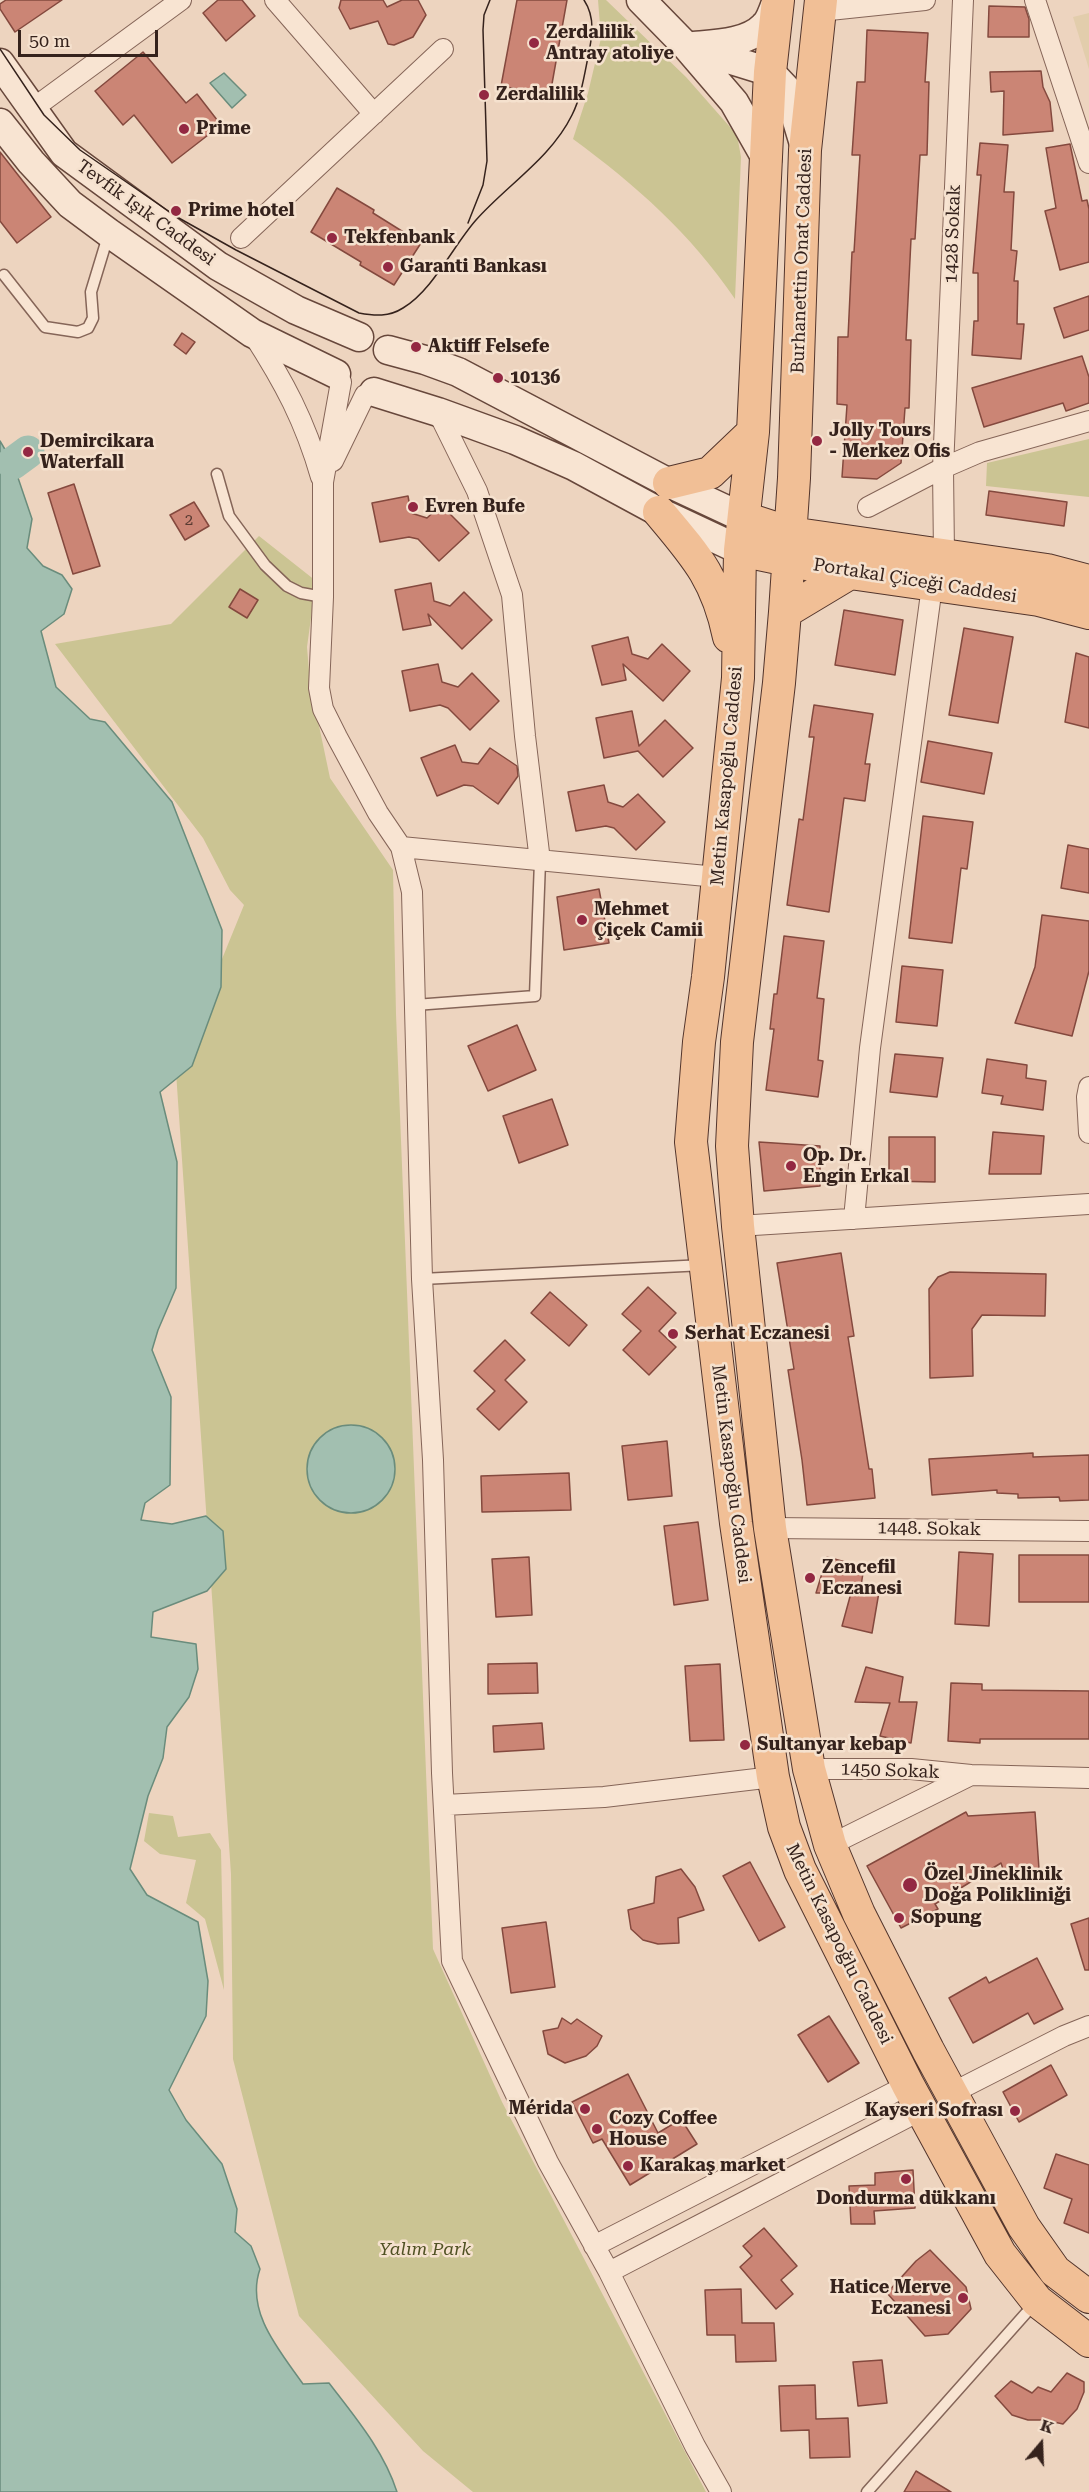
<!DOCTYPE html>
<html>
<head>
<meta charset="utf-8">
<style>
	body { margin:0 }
	#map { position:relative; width:1089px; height:2492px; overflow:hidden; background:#edd4bf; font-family:"Roboto Serif",serif }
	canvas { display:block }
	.north { position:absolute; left:1011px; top:2414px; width:60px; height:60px; -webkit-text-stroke:4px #f5e1ce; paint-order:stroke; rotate:19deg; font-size:16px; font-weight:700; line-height:24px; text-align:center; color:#35221c }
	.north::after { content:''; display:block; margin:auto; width:21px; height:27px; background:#35221c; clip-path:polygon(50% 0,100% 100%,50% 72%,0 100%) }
	.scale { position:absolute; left:18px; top:30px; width:140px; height:27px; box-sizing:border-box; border:3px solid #35221c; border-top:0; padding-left:8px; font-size:18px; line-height:21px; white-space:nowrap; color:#35221c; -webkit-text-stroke:4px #f5e1ce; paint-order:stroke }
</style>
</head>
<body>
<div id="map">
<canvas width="1089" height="2492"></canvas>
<div class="north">K</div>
<div class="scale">50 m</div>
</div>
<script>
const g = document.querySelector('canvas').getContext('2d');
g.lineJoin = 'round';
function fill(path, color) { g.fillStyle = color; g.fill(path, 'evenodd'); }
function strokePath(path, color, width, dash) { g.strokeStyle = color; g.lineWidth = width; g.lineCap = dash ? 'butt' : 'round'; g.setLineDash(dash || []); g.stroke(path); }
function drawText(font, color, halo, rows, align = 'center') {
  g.font = font + ' "Roboto Serif",serif'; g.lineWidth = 5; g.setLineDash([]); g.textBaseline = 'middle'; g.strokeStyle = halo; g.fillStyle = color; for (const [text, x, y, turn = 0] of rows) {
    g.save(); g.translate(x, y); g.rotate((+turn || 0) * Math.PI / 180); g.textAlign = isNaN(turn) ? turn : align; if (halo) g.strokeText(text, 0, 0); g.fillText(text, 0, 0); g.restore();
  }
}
fill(new Path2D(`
	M1089,13V69L1073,17Z`), '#e2cdac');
fill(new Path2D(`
	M598,0H606L686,77L737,135L741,157L735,299C690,233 637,186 573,139L588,93L601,38Z
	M1089,439V497L986,486L987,463Z
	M259,536L316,581L307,647L310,683L330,778L393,870L396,1014L433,1949L502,2102L706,2492H473L423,2451L299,2316L233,2059L231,1874L176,1072L244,905L230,890L203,838L55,644L171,624Z
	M149,1813L173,1816L178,1837L210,1833L221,1850L224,1990L205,1919L186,1903L196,1860L160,1854L144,1841Z`), '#cbc493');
const water = new Path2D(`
	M224,73L246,95L232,108L210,83Z
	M0,441L13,463L32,519L27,548L43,566L62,575L72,589L64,614L41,631L56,687L90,719L105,722L172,802L222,930L221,987L192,1066L160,1092L177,1162L176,1288L158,1330L152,1350L171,1397L170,1485L145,1503L141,1520L172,1524L206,1516L223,1531L226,1569L207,1591L153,1612L151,1637L196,1644L198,1669L189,1697L167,1727L163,1758L148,1796L130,1869L147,1895L198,1922L208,1981L206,2016L169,2090L186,2120L222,2164L237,2209L235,2232L251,2246L260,2269C245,2312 280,2351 303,2384L329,2383C355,2417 384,2451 397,2492H0Z
	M307 1469a44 44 0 1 1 88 0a44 44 0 1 1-88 0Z`);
fill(water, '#a2bfb0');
strokePath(water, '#6a8c7c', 1.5);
strokePath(new Path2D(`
	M13,463L28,452`), '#a2bfb0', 33);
const building = new Path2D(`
	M6,0H62L15,32L0,9V4Z
	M218,0H242L255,16L226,41L203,13Z
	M341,0H383L387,7L402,0H418L426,15L413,37L394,45L388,44L378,21L350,29L339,8Z
	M517,0H567L550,95L501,86Z
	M989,6L1025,7L1029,19V37H988Z
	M867,30L928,33L925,82H929L927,155H920L915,239H911L906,340H911L909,408H905L901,463L877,479L842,477L847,405L837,404L838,337H848L852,252H854L860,155H852L857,82H865Z
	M143,52L186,103L197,94L221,125L172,163L134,115L123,125L95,91Z
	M1041,71L1043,87L1050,102L1053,131L1003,135L1004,91L991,92L990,72Z
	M980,143L1008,145L1004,192H1014L1011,250L1017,251L1014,281H1018L1017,324H1024L1021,359L972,355L974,321H978V273H973L981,175H977Z
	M1070,144L1082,201L1087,200L1089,209V262L1060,270L1045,211L1056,208L1046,148Z
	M0,152L51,217L17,243L0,221Z
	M337,188L374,210L373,213L421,243L394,285L360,265L361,262L311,232Z
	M1089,296V330L1064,338L1054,308Z
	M182,333L195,342L186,354L174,345Z
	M1082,356L1089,377V403L1066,411L1063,403L984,427L972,388Z
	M74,484L100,566L73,574L48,493Z
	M989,491L1067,502L1064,526L986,515Z
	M408,496L411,513L427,518L441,505L469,533L439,561L418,539L409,537L380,542L372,503Z
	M194,502L209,526L185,540L170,515Z
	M431,583L434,601L450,606L464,592L492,620L462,649L428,614L431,625L403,630L395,590Z
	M240,589L258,600L247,618L229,607Z
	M844,610L903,620L895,675L835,665Z
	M964,628L1013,637L998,723L949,715Z
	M628,637L632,654L648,659L662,644L690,671L663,701L623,664L626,680L602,685L592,646Z
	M1076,653L1089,657V728L1065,722Z
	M438,664L442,682L458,687L472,673L499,701L470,730L448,708L440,705L410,711L402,671Z
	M814,705L873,714L865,764H870L865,801L844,798L829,912L787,905L799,819L803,820L814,737H809Z
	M632,711L639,746L665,720L693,748L663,777L638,751L604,758L596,718Z
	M928,741L992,753L984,794L921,782Z
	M455,745L462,762L478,764L490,748L517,766L518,776L498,804L473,786L464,785L437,796L421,758Z
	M604,785L608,802L623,807L638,794L665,822L636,850L614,828L606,826L576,831L568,792Z
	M923,816L973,822L967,869L961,868L952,943L909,938Z
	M1068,845L1089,849V893L1061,888Z
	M599,889L609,943L564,950L557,897Z
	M1042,915L1089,921V971L1072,1036L1015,1023L1035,967Z
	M784,936L824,941L817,998L824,999L818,1060L823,1061L818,1097L766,1090L774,1029H770L774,994H777Z
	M902,966L943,970L937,1026L896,1022Z
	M517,1025L536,1070L488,1091L468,1046Z
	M895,1054L943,1058L937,1097L890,1092Z
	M987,1059L1027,1065L1026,1078L1046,1081L1043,1110L1001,1104L1003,1096L982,1093Z
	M552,1099L568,1145L519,1163L503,1116Z
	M993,1132L1044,1136L1041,1174H989Z
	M889,1137H935V1182L889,1181Z
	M759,1142L820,1146V1186L764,1191Z
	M841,1253L854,1336L848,1337L869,1469H872L875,1498L807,1505L802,1460L788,1370L794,1369L777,1263Z
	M950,1272L1046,1274L1045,1316L982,1315L972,1329L973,1376L930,1378L929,1289L938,1277Z
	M648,1287L676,1313L659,1331L676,1347L649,1375L623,1350L641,1331L622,1314Z
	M550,1292L587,1325L569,1346L531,1313Z
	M505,1340L525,1360L505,1380L527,1402L499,1430L477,1409L495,1391L474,1371Z
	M667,1441L672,1496L628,1500L622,1446Z
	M1033,1453V1457L1089,1455V1500L1060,1501L1059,1497L1018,1498V1494L997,1493V1490L932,1495L929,1459Z
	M569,1473L571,1510L482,1512L481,1476Z
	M698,1522L708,1600L674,1605L664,1526Z
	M959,1552L993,1554L989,1626L955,1624Z
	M1019,1555H1089V1602H1019Z
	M529,1557L532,1615L496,1617L492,1559Z
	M827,1557L864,1567L860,1592H879L872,1633L842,1626L851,1593H816Z
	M537,1663L538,1693L488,1694V1664Z
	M720,1664L724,1740L690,1741L685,1666Z
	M866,1667L903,1677L899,1702H917L911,1743L880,1736L890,1703L855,1702Z
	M951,1683L982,1684V1690L1089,1691V1739H980V1743L948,1741Z
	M542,1723L544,1749L494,1752L493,1726Z
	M966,1812L968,1816L1035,1812L1039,1869L1004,1872L1001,1863L935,1904L938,1909L901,1928L867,1866Z
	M750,1862L785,1927L759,1941L723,1876Z
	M681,1869L695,1887L704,1910L678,1918L679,1943L658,1944L643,1940L631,1929L628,1910L654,1903L656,1877Z
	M1089,1918V1970H1085L1071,1924Z
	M546,1922L555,1987L511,1993L502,1928Z
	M1037,1958L1063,2009L1034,2024L1028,2013L973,2043L949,1998L986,1977L989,1983Z
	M829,2016L859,2063L828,2082L798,2035Z
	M562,2018L571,2024L577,2019L602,2036L597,2046L586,2056L565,2063L548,2054L543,2031L558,2028Z
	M1051,2065L1067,2095L1019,2122L1003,2092Z
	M628,2074L658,2133L681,2119L697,2144L630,2185L602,2139L593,2143L572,2102Z
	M1056,2154L1089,2165V2233L1064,2223L1072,2199L1044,2188Z
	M913,2170L915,2208L874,2211L875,2224H851L849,2186L875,2185V2173Z
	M764,2228L797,2266L781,2280L793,2294L776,2309L740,2267L752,2256L743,2246Z
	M930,2250L966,2287L971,2309L948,2334L925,2336L887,2293L916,2261Z
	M741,2289L742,2323H774L776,2361L736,2362L735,2335H707L705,2290Z
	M882,2360L887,2403L858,2406L853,2362Z
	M1067,2373L1084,2382V2392L1077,2409L1063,2424L1045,2420H1028L1012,2415L995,2396L1011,2381L1032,2393L1038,2387L1051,2392Z
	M815,2385L816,2419L848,2418L850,2457L810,2458L809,2430L781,2431L779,2386Z
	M916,2471L951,2492H904Z`);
fill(building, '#cb8575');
strokePath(building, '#84493e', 1.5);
const lane = new Path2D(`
	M4,275L45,327L78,332L88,328L93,318L91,292L108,236
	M217,474L229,516L265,565L287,586L301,593L323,597
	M415,1005L535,996L540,861
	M422,1279L704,1265
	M867,2492L1035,2303`);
const street = new Path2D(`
	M275,0L374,114
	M1035,0L1089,163
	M820,11L925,0
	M31,110L181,0
	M241,238L443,49
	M253,334C284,382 305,421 321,477
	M341,382L323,482V597L319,688L323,709L337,737L378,813L401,847L412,892L422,1279L433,1460L442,1773L452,1961L548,2162L609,2272L695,2446L721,2492
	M438,412L477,491L512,595L525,736L540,861
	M333,461L365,395
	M868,507L943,468L980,452L1089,421
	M944,555L943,468L963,0
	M401,847L717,877
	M1089,1087L1087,1097L1089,1133
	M854,1219L870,1048L932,586
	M738,1226L1089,1204
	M770,1528L1089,1531
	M809,1769H911L971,1775L1089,1778
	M444,1805L604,1797L773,1777
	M830,1845L971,1775
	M950,2094L1064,2036L1089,2026
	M594,2246L908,2085
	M609,2272L921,2110`);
const secondary = new Path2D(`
	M641,0L686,46L734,102L767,160
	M686,46L770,72L788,91L804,144
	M694,46C716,44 748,43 764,26C770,21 774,8 777,0
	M0,63L64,153L218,266L296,310L359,337
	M0,123L31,162L70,204L109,233L252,333L336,374
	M388,350L425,360L458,372L669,483L744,518
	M374,392L438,412L515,440L574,466L659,512L740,550`);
const primary = new Path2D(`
	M778,0L770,72L753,432L740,550L738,678L708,977L699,1042L691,1142L736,1523L773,1777L784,1827L800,1870L908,2085L1000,2254L1037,2301L1089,2341
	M821,0L805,150L794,478L785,612L779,683L737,1042L732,1146L738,1226L770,1528L809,1769L830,1845L859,1914L928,2050L1024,2227L1055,2271L1089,2297
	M669,483L710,473L753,432
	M659,512C696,556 717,579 729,637
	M744,518L790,533L1047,570L1089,581
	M740,550L850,573L1039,600L1089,613
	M785,612L850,573`);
strokePath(lane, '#856558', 13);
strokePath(street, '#856558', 22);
strokePath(secondary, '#67473b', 31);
strokePath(primary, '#53352c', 34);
strokePath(lane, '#f8e4d2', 10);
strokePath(street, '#f8e4d2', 20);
strokePath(secondary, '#f8e4d2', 28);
strokePath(primary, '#f1bf96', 32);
strokePath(new Path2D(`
	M0,49L44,115L80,150L177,217L236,250L359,313C375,316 389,317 403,308C433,290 453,246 476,220C507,185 551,158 572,115C581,97 584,77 588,57C592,38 596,18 584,0
	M468,223L483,185L487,161L483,30L484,15L490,0`), '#35221c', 1.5);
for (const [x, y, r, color] of [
	[534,43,6,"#932842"],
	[484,95,6,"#932842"],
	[184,129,6,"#932842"],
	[176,211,6,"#932842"],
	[332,238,6,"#932842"],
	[388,267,6,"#932842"],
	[416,347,6,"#932842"],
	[498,378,6,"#932842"],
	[817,441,6,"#932842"],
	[28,452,6,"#932842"],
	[413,507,6,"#932842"],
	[582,920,6,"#932842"],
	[791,1166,6,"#932842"],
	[673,1334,6,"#932842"],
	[810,1578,6,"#932842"],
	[745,1745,6,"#932842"],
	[910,1885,8,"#932842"],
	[899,1918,6,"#932842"],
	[585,2109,6,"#932842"],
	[1015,2111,6,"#932842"],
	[597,2129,6,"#932842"],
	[628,2166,6,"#932842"],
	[906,2179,6,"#932842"],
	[963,2298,6,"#932842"]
]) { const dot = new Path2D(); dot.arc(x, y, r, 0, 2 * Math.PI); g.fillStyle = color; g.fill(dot); strokePath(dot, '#f5e1ce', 2); }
drawText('15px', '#5a3b32', null, [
	["2",189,521]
]);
drawText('bold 18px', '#35221c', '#f5e1ce', [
	["Zerdalilik",546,33],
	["Antray atoliye",546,54],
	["Zerdalilik",496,95],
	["Prime",196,129],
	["Prime hotel",188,211],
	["Tekfenbank",344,238],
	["Garanti Bankası",400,267],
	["Aktiff Felsefe",428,347],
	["10136",510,378],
	["Jolly Tours",829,431],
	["- Merkez Ofis",829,452],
	["Demircikara",40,442],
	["Waterfall",40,463],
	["Evren Bufe",425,507],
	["Mehmet",594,910],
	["Çiçek Camii",594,931],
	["Op. Dr.",803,1156],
	["Engin Erkal",803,1177],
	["Serhat Eczanesi",685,1334],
	["Zencefil",822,1568],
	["Eczanesi",822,1589],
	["Sultanyar kebap",757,1745],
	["Özel Jineklinik",924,1875],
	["Doğa Polikliniği",924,1896],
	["Sopung",911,1918],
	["Mérida",573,2109,"right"],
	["Kayseri Sofrası",1003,2111,"right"],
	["Cozy Coffee",609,2119],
	["House",609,2140],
	["Karakaş market",640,2166],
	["Dondurma dükkanı",906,2199,"center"],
	["Hatice Merve",951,2288,"right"],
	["Eczanesi",951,2309,"right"]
], 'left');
drawText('18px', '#35221c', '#f5e1ce', [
	["Tevfik Işık Caddesi",146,213,36],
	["1428 Sokak",953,234,-88],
	["Burhanettin Onat Caddesi",802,261,-88],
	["Portakal Çiceği Caddesi",915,581,9],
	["Metin Kasapoğlu Caddesi",727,776,-85],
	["Metin Kasapoğlu Caddesi",731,1474,83],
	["1448. Sokak",929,1529,1],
	["1450 Sokak",890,1771,2],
	["Metin Kasapoğlu Caddesi",839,1944,64]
]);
drawText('italic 18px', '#505123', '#f5e1ce', [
	["Yalım Park",425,2250]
]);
</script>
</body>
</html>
